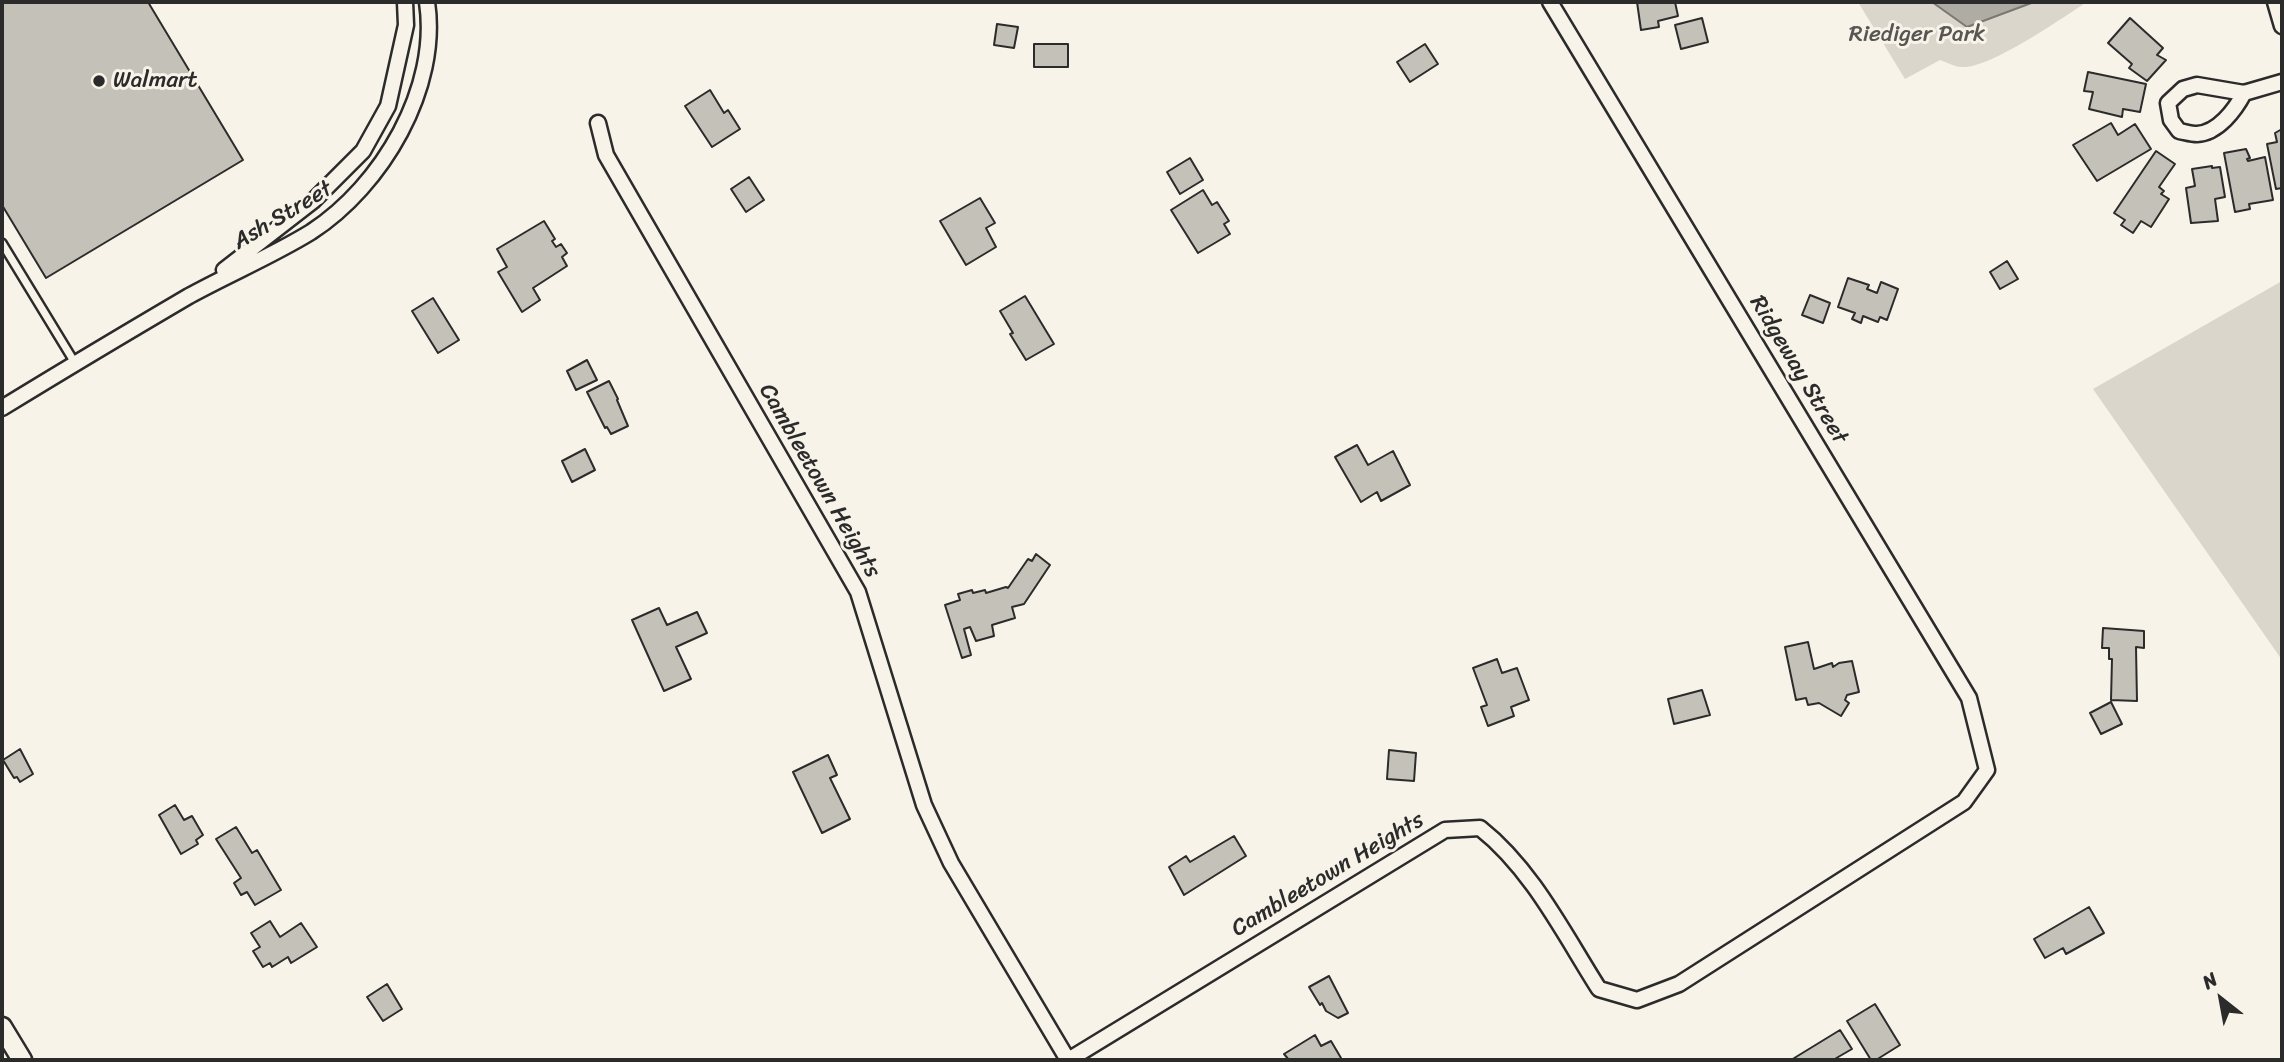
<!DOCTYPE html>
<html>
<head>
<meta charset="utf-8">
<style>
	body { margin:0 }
	#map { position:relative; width:2284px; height:1062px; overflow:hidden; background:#f7f3e8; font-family:Sriracha,sans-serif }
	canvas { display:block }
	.frame { position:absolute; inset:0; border:4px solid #2b2b2b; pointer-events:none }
	.north { position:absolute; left:2186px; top:964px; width:70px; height:70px; -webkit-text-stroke:5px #f7f3e8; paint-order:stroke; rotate:329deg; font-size:19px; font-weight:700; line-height:28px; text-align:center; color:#2b2b2b }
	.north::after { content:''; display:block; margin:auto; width:24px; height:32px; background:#2b2b2b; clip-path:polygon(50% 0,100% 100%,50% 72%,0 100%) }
</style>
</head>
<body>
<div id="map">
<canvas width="2284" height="1062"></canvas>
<div class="frame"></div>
<div class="north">N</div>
</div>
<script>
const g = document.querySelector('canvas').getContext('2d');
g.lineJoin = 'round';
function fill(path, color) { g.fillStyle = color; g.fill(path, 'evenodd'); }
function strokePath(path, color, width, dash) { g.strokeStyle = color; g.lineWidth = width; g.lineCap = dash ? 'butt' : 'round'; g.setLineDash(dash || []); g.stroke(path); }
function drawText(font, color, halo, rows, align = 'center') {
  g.font = font + ' Sriracha,sans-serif'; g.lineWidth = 6; g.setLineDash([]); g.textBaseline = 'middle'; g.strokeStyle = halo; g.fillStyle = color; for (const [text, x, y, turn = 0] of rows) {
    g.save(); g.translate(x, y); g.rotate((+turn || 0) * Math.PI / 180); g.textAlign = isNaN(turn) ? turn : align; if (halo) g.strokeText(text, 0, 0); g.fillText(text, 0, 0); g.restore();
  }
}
fill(new Path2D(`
	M1858,2H2087C2062,18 1988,70 1961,67C1955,67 1946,62 1940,60L1905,79Z
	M2282,281V660L2093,389Z`), '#dad6cc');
const water = new Path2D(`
	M1932,2H2034L1967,27Z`);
fill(water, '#afaca4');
strokePath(water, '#7a7874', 2);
const building = new Path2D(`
	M2,2H148L243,160L46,278L2,205Z
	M1637,2H1675L1678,16L1658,21L1659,27L1641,30Z
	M1702,18L1708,42L1681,49L1675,25Z
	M2130,18L2163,48L2157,55L2166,60L2147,81L2129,68L2132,64L2108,43Z
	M997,24L1018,27L1014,48L994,45Z
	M1034,44H1068V67H1034Z
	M1425,44L1438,64L1410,82L1397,62Z
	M2088,72L2146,84L2140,112L2123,109L2122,117L2089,109L2093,92L2084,91Z
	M710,90L724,113L728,110L740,129L712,147L685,106Z
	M2111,123L2118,135L2135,124L2151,149L2097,181L2073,145Z
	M2282,129V188L2276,189L2267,144L2277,142L2275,133Z
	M2246,149L2250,158L2247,159L2248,161L2265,157L2273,200L2249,204L2250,209L2235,212L2224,153Z
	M2156,151L2175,164L2159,187L2164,191L2161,194L2169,199L2151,227L2141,221L2133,233L2121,225L2125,220L2114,213Z
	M1190,158L1203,180L1180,194L1167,172Z
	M2212,166V168L2220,167L2225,197L2215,199L2218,221L2191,223L2186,188L2195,186L2192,169Z
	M749,177L764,200L746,212L731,189Z
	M1203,190L1212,205L1217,202L1229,221L1224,224L1230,234L1198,253L1171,210Z
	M980,198L995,223L986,228L996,247L966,265L940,221Z
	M544,221L555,239L552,241L556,247L561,244L567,253L562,257L567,266L533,288L540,300L522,312L498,272L507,267L497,249Z
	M2007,261L2018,279L2000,289L1990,272Z
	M1848,278L1869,285L1867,289L1877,293L1881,282L1898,289L1887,320L1880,317L1878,322L1863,316L1861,323L1852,319L1855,313L1838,307Z
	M1810,295L1830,303L1823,323L1802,315Z
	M1025,296L1054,344L1026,360L1010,334L1013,333L1000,311Z
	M433,298L459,340L438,353L412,311Z
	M587,360L597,380L576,390L567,371Z
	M609,381L618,399L617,400L628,426L611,434L607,427L605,428L587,392Z
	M1357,445L1368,465L1393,451L1410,485L1381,501L1377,492L1361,502L1335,457Z
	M585,449L595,470L572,482L562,461Z
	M1036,554L1050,565L1024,604L1012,607L1015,618L992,625L994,636L976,641L970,627L964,629L971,655L962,658L945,605L960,600L958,594L972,590L973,593L985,590L986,593L1006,587L1008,588L1028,559L1032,561Z
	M659,608L667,625L697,612L707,633L676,647L691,679L664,691L632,620Z
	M2103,628L2144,631V648L2136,647L2137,701L2111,700L2112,659H2109V648H2102Z
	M1808,642L1814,669L1832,663L1833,667L1839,663L1852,661L1859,692L1847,695L1845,700L1849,703L1841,716L1819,703L1808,705L1806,698L1796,700L1785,647Z
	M1497,659L1502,673L1517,668L1529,700L1511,707L1514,716L1488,726L1481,707L1487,705L1473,668Z
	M1702,690L1710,715L1674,724L1668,699Z
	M2111,702L2122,724L2101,734L2090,713Z
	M20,749L33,774L20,782L17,777L14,778L3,760Z
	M1389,750L1416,753L1414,781L1387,779Z
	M828,755L837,775L830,778L850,819L822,833L793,772Z
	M175,805L184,820L192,816L203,835L196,840L198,844L181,854L159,815Z
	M236,827L252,853L257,850L281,890L255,905L247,892L241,895L234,883L241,878L216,839Z
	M1234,836L1246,856L1184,895L1169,867L1186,856L1190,862Z
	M2089,907L2104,933L2066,954L2063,948L2045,958L2034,939Z
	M270,921L280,937L301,923L317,947L291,963L288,957L272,967L270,963L263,967L253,951L260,947L251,933Z
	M1329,976L1348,1013L1338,1018L1326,1011L1322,1003L1320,1005L1309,987Z
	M387,984L402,1009L383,1021L367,997Z
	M1875,1004L1900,1045L1876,1060H1871L1847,1021Z
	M1840,1030L1852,1049L1833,1060H1791Z
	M1315,1035L1321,1046L1331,1041L1341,1058L1337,1060H1289L1284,1054Z`);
fill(building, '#c4c1b9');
strokePath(building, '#2b2b2b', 2);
const service = new Path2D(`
	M2,243L75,363`);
const minor = new Path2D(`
	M2275,2L2282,26
	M2244,93C2235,110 2218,133 2197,134C2191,134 2185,132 2179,131L2171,120L2168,103L2183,89L2197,85L2244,93L2282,82
	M598,123L606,155L858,592L924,805L951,863L1068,1060
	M224,270L313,201L363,151L388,106L406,25L405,2
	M2,408C64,370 126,333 189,296C229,274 272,256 311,232C382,186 440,88 427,2
	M1070,1059L1445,830L1480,828C1532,869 1564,934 1599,989L1637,1000L1679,984L1964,802L1987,770L1969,698L1550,2`);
const tertiary = new Path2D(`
	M2,1027L22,1060`);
strokePath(service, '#2b2b2b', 12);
strokePath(minor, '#2b2b2b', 19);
strokePath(tertiary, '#2b2b2b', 23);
strokePath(service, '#f7f3e8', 7);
strokePath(minor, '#f7f3e8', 14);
strokePath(tertiary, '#f7f3e8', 18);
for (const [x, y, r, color] of [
	[99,81,7,"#2b2b2b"]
]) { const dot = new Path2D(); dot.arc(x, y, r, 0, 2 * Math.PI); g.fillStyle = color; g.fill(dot); strokePath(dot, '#f7f3e8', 2.5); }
drawText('23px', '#575653', '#f7f3e8', [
	["Riediger Park",1917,35]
]);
drawText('23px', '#2b2b2b', '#f7f3e8', [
	["Walmart",113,81]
], 'left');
drawText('23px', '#2b2b2b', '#f7f3e8', [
	["Ash Street",283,216,-31],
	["Ridgeway Street",1798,370,59],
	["Cambleetown Heights",819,481,60],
	["Cambleetown Heights",1328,875,-31]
]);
</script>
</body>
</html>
